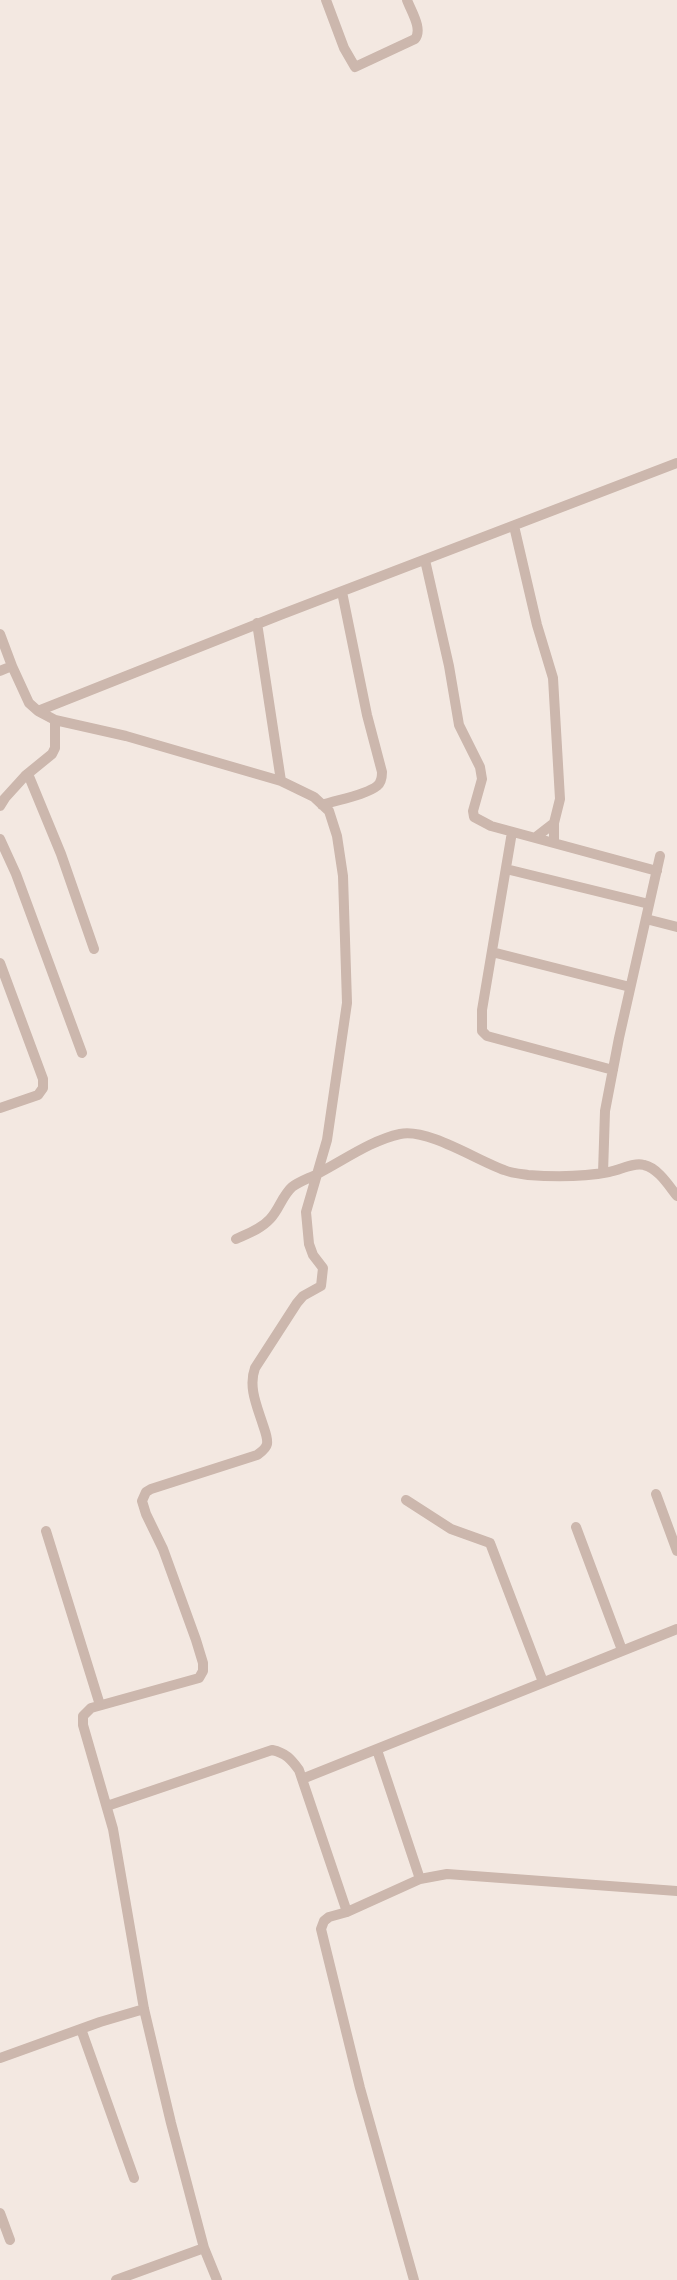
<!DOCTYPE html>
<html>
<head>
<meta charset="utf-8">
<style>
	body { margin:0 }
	canvas { display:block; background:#f3e8e1 }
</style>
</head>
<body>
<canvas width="677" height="2280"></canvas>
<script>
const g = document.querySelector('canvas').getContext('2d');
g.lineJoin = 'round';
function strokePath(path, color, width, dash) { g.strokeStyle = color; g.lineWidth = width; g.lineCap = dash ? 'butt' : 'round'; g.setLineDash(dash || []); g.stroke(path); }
strokePath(new Path2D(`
	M326,0L344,48L355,67L415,39C423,29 411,11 407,0
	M514,526L537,625L553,678L560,799L554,823V842
	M425,560L449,666L459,725L480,767L482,779L473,811L474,817L491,826L657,871
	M257,623L281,781
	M0,634L12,666L29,703L38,711L55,720L126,736L281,781L314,797L329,811L337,836L343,876L347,1003L327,1140L306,1212L309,1244L313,1255L323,1268L321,1286L303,1296L297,1303L255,1368C248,1387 257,1406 263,1425C265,1431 268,1438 267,1444C266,1449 261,1452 257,1455L151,1489L146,1492L142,1501L146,1514L163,1549L196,1640L203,1663V1671L199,1678L91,1708L83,1716V1725L113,1829L144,2009L171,2123L204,2248L217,2280
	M0,671L12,666
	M38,711L280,615L677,463
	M28,774L61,854L94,949
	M322,805C336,800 366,795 377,786C381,783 382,777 382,772L367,715L342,592
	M0,806L5,798L25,776L52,754L55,748V720
	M512,832L482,1010V1031L487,1036L613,1070
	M536,837L554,823
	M0,839L16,874L82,1053
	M506,869L649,904
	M646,919L677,927
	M492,952L630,987
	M0,963L43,1079V1088L38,1095L0,1108
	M603,1173L605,1111L619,1038L660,856
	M236,1239C247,1234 261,1229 270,1219C279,1210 282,1196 292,1187C300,1181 310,1178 319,1173C344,1160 372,1140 400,1134C428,1128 478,1161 504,1170C511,1173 521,1174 528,1175C555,1177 583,1177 609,1172C621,1170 633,1162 644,1165C658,1168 669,1186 677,1196
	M656,1494L677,1551
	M406,1500L451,1529L490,1543L543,1682
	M576,1527L622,1650
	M46,1531L100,1705
	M377,1750L420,1879
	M302,1779L677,1629
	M107,1806L272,1750C286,1753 291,1759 299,1770L347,1912
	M81,2029L134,2178
	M0,2058L100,2022L144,2009
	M0,2213L10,2240
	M116,2280L204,2248
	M414,2280L360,2088L321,1929L324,1921L329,1917L347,1912L420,1879L447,1874L677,1891`), '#ccb7ad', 10);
</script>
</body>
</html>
